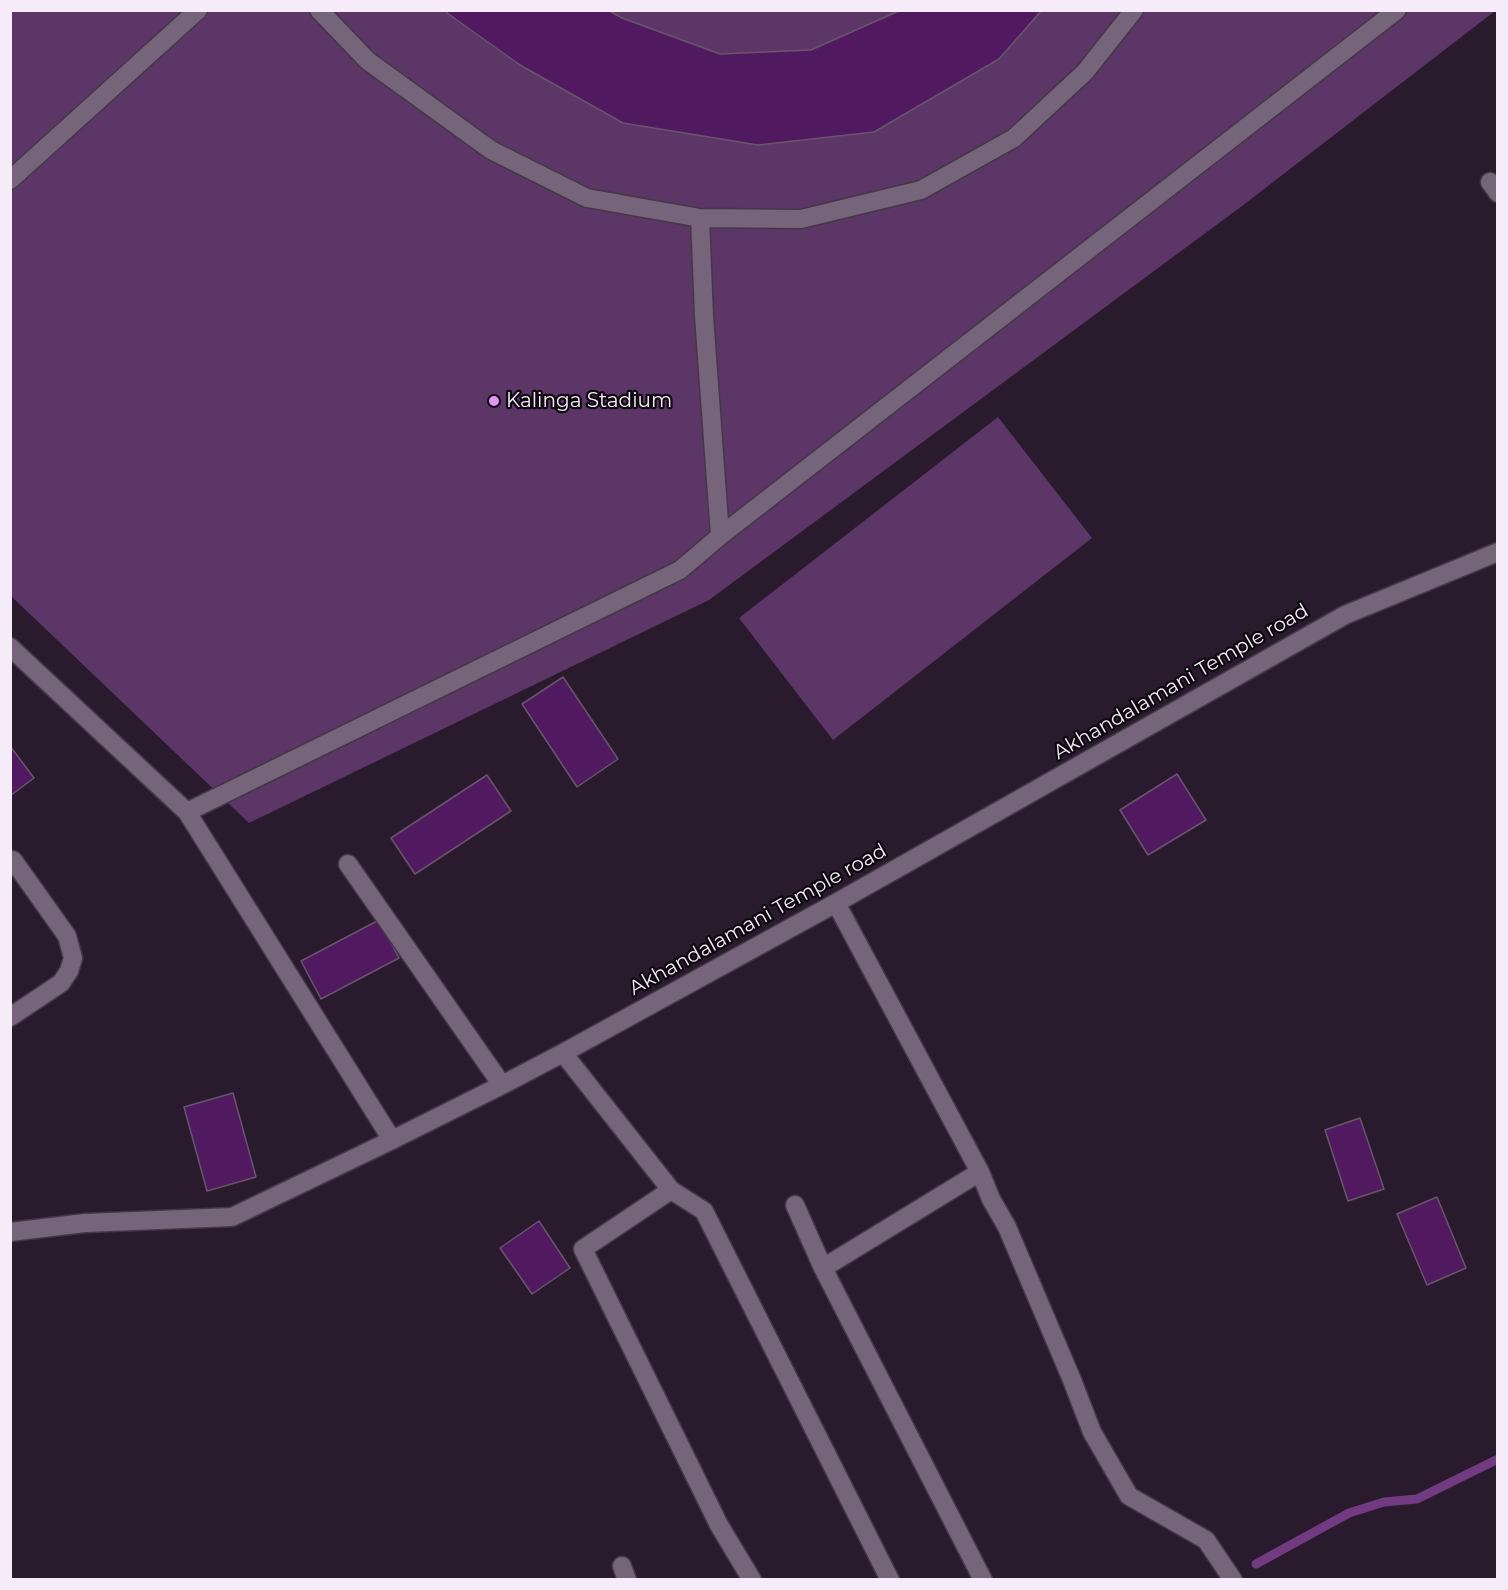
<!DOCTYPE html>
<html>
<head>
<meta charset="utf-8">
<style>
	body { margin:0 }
	#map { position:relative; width:1508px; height:1590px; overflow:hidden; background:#291b2d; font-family:Montserrat,sans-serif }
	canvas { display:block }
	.frame { position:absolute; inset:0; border:12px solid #f6ecf9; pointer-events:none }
</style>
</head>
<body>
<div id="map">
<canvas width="1508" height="1590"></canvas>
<div class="frame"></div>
</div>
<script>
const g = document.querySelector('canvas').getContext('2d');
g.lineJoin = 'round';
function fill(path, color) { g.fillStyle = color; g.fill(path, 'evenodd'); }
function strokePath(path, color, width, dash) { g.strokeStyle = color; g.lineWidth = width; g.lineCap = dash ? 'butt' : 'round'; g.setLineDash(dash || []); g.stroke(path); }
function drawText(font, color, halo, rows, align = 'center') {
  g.font = font + ' Montserrat,sans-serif'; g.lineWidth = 4.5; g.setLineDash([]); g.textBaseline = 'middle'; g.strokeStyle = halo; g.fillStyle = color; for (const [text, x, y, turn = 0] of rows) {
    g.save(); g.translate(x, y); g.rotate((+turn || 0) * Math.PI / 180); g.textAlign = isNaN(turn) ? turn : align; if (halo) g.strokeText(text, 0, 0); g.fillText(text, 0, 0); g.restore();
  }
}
fill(new Path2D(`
	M10,11H1495L1242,206L709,600L249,823L11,596Z
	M998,417L1092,538L833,740L739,618Z`), '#5c3666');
strokePath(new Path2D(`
	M1256,1564L1349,1513L1384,1502L1417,1499L1498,1459`), '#723a81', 9);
const building = new Path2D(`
	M448,10H608L622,18L720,54L811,50L901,10H1042L999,59L874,132L758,145L623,123L520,65L447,13Z
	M563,677L618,759L577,787L522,704Z
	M10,746L34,778L10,796Z
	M1177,774L1206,820L1148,855L1120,810Z
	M487,775L511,811L415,874L391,838Z
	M379,920L399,958L321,999L301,961Z
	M233,1093L256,1177L207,1191L184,1107Z
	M1360,1118L1384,1189L1348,1201L1325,1130Z
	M1437,1197L1466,1268L1427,1285L1397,1214Z
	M539,1221L570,1268L532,1294L500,1248Z`);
fill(building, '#51195f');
strokePath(building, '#67566b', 1.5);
const minor = new Path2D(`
	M319,10L368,61L491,150L587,198L700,218L801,219L921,190L1014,138L1085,72L1134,10
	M10,180L198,10
	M1490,182L1498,193
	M700,218L704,316L720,536
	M10,647L187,812L392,1140
	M187,812L680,570L720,536L1397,10
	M348,864L502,1085
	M836,903L980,1172L991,1199L1007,1227L1072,1380L1092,1432L1129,1496L1206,1540L1233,1580
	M10,1017L61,983L69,971L73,958L67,936L13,860
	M563,1053L671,1190L704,1211L890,1580
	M980,1172L823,1268L983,1580
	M671,1190L583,1249L719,1525L752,1580
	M795,1205L823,1268
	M10,1232L85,1223L232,1217L392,1140L502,1085L563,1053L836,903L1345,615L1498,552
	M622,1566L627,1580`);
strokePath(minor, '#443847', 21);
strokePath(minor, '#75647a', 18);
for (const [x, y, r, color] of [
	[494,401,6,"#df98f1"]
]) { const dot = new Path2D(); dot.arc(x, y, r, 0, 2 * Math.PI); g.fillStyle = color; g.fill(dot); strokePath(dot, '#0e0810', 2); }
drawText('20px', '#f6ecf9', '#0e0810', [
	["Kalinga Stadium",506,401]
], 'left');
drawText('20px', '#f6ecf9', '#0e0810', [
	["Akhandalamani Temple road",1181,682,-30],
	["Akhandalamani Temple road",758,920,-29]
]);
</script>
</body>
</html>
